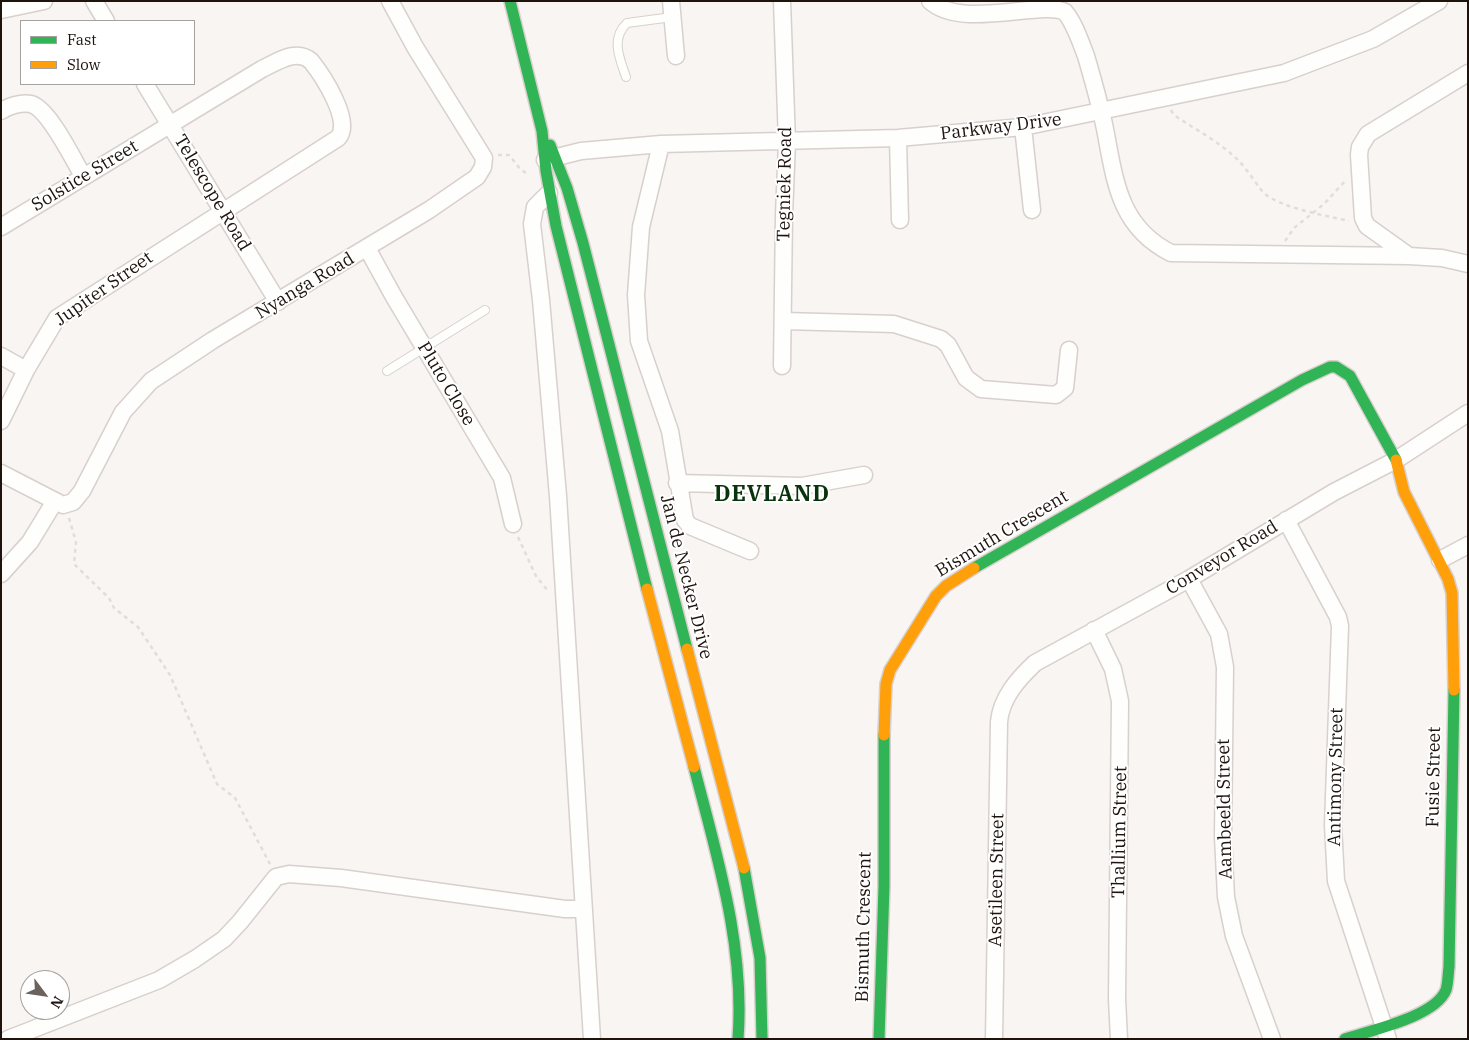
<!DOCTYPE html>
<html>
<head>
<meta charset="utf-8">
<style>
	body { margin:0 }
	#map { position:relative; width:1469px; height:1040px; overflow:hidden; background:#f9f5f3; font-family:"IBM Plex Serif",serif }
	canvas { display:block }
	.frame { position:absolute; inset:0; border:2px solid #1e130d; pointer-events:none }
	.legend { position:absolute; left:20px; top:20px; width:175px; height:65px; box-sizing:border-box; background:#fff; border:1px solid #a5a19e; margin:0; padding:6px 9px; list-style:none; font-size:15px; color:#1e130d }
	.legend li { display:flex; align-items:center; gap:10px; height:25px }
	.legend b { width:25px; border:1px solid #a5a19e }
	.north { position:absolute; left:20px; top:970px; width:50px; height:50px; box-sizing:border-box; background:#fff; border:1px solid #a5a19e; border-radius:50%; rotate:121deg; font-size:14px; font-weight:700; line-height:20px; text-align:center; color:#1e130d }
	.north::after { content:''; display:block; margin:auto; width:18px; height:22px; background:#6b625e; clip-path:polygon(50% 0,100% 100%,50% 72%,0 100%) }
</style>
</head>
<body>
<div id="map">
<canvas width="1469" height="1040"></canvas>
<div class="frame"></div>
<ul class="legend">
<li><b style="height:6px;background:#30b455"></b>Fast</li>
<li><b style="height:6px;background:#ff9f0a"></b>Slow</li>
</ul>
<div class="north">N</div>
</div>
<script>
const g = document.querySelector('canvas').getContext('2d');
g.lineJoin = 'round';
function strokePath(path, color, width, dash) { g.strokeStyle = color; g.lineWidth = width; g.lineCap = dash ? 'butt' : 'round'; g.setLineDash(dash || []); g.stroke(path); }
function drawText(font, color, halo, rows, align = 'center') {
  g.font = font + ' "IBM Plex Serif",serif'; g.lineWidth = 4; g.setLineDash([]); g.textBaseline = 'middle'; g.strokeStyle = halo; g.fillStyle = color; for (const [text, x, y, turn = 0] of rows) {
    g.save(); g.translate(x, y); g.rotate((+turn || 0) * Math.PI / 180); g.textAlign = isNaN(turn) ? turn : align; if (halo) g.strokeText(text, 0, 0); g.fillText(text, 0, 0); g.restore();
  }
}
const lane = new Path2D(`
	M626,77C620,59 610,39 627,23L672,17
	M387,371L485,310`);
const street = new Path2D(`
	M94,1L106,21
	M671,1L676,56
	M930,1C962,30 1042,0 1065,12C1075,24 1080,41 1086,56C1093,80 1100,104 1105,129C1115,181 1119,227 1171,253L1409,256L1442,258L1468,264
	M1,10L44,1
	M145,84L278,302
	M1,111C9,106 21,102 31,104C49,109 73,159 83,176
	M1023,127L1032,210
	M898,138L900,220
	M661,144L641,227L636,295L639,341L670,431L685,520L690,526L750,551
	M545,160L581,151L661,144L898,138L1023,127L1284,73L1373,39L1439,1
	M549,193L535,207L532,224L541,300L558,496L592,1039
	M1,227L262,69C277,62 296,48 311,61C323,76 353,122 338,138L57,318L26,370L1,421
	M367,248L394,297L502,478L513,524
	M1409,256L1367,226L1363,218L1359,155L1360,147L1368,134L1468,73
	M784,321L894,324L941,339L948,345L966,378L981,389L1056,395L1065,388L1069,350
	M1,356L26,370
	M782,366L784,215L787,142L782,1
	M1,473L63,505L73,502L82,491L123,412L151,381L213,340L429,210L477,177L483,167L484,158L415,47L390,1
	M677,483L802,486L864,475
	M1286,520L1338,617L1340,626L1333,825L1336,881L1388,1039
	M1440,560L1468,545
	M1,574L30,542L55,501
	M1189,579L1219,634L1225,667L1223,837L1226,897L1234,936L1272,1039
	M1094,630L1113,669L1120,701L1117,999L1119,1039
	M8,1039L159,980L195,959L224,939L240,922L276,877L289,874L341,878L565,909H584
	M994,1039L999,722C1001,698 1018,679 1035,663L1189,579L1334,492L1396,460L1468,413`);
const fast = new Path2D(`
	M510,1L542,131L546,171L556,226L647,589
	M550,145L567,188L583,243L687,649
	M974,568L1302,380L1330,367H1336L1350,376L1396,460
	M694,767C717,857 745,945 738,1039
	M744,868L760,958L762,1039
	M879,1039L884,886V735
	M1345,1039C1371,1030 1435,1017 1446,990C1448,984 1448,974 1449,967L1454,690`);
const slow = new Path2D(`
	M1396,460L1404,492L1448,579L1452,593L1454,690
	M647,589L694,767
	M687,649L744,868
	M884,735L886,684L890,670L936,596L946,586L974,568`);
strokePath(lane, '#d8d0cc', 10);
strokePath(street, '#d8d0cc', 19);
strokePath(fast, '#d8d0cc', 14);
strokePath(slow, '#d8d0cc', 14);
strokePath(new Path2D(`
	M1171,110L1174,115C1196,130 1220,142 1239,161C1247,169 1260,190 1265,194C1285,209 1324,215 1349,221
	M498,155H509L521,170L528,174
	M1285,241L1294,228L1324,204L1346,180
	M69,518L76,542L74,564L109,598L114,608L138,627L170,675L217,784L235,798L270,864
	M518,537L536,576L548,591`), '#dfdddd', 2.5, [4, 4]);
strokePath(lane, '#fefefd', 8);
strokePath(street, '#fefefd', 16);
strokePath(fast, '#30b455', 11);
strokePath(slow, '#ff9f0a', 11);
drawText('18px', '#1e130d', '#fff', [
	["Parkway Drive",1001,127,-7],
	["Solstice Street",85,176,-31],
	["Tegniek Road",785,184,-89],
	["Telescope Road",212,193,59],
	["Nyanga Road",305,286,-31],
	["Jupiter Street",104,289,-35],
	["Pluto Close",446,384,59],
	["Bismuth Crescent",1002,534,-31],
	["Conveyor Road",1222,558,-31],
	["Jan de Necker Drive",686,577,76],
	["Antimony Street",1336,777,-89],
	["Fusie Street",1434,777,-89],
	["Aambeeld Street",1225,809,-91],
	["Thallium Street",1120,832,-89],
	["Asetileen Street",997,880,-89],
	["Bismuth Crescent",864,927,-89]
]);
g.letterSpacing = '1px';
drawText('bold 22px', '#08330c', '#fff', [
	["DEVLAND",772,495]
]);
g.letterSpacing = '0px';
</script>
</body>
</html>
